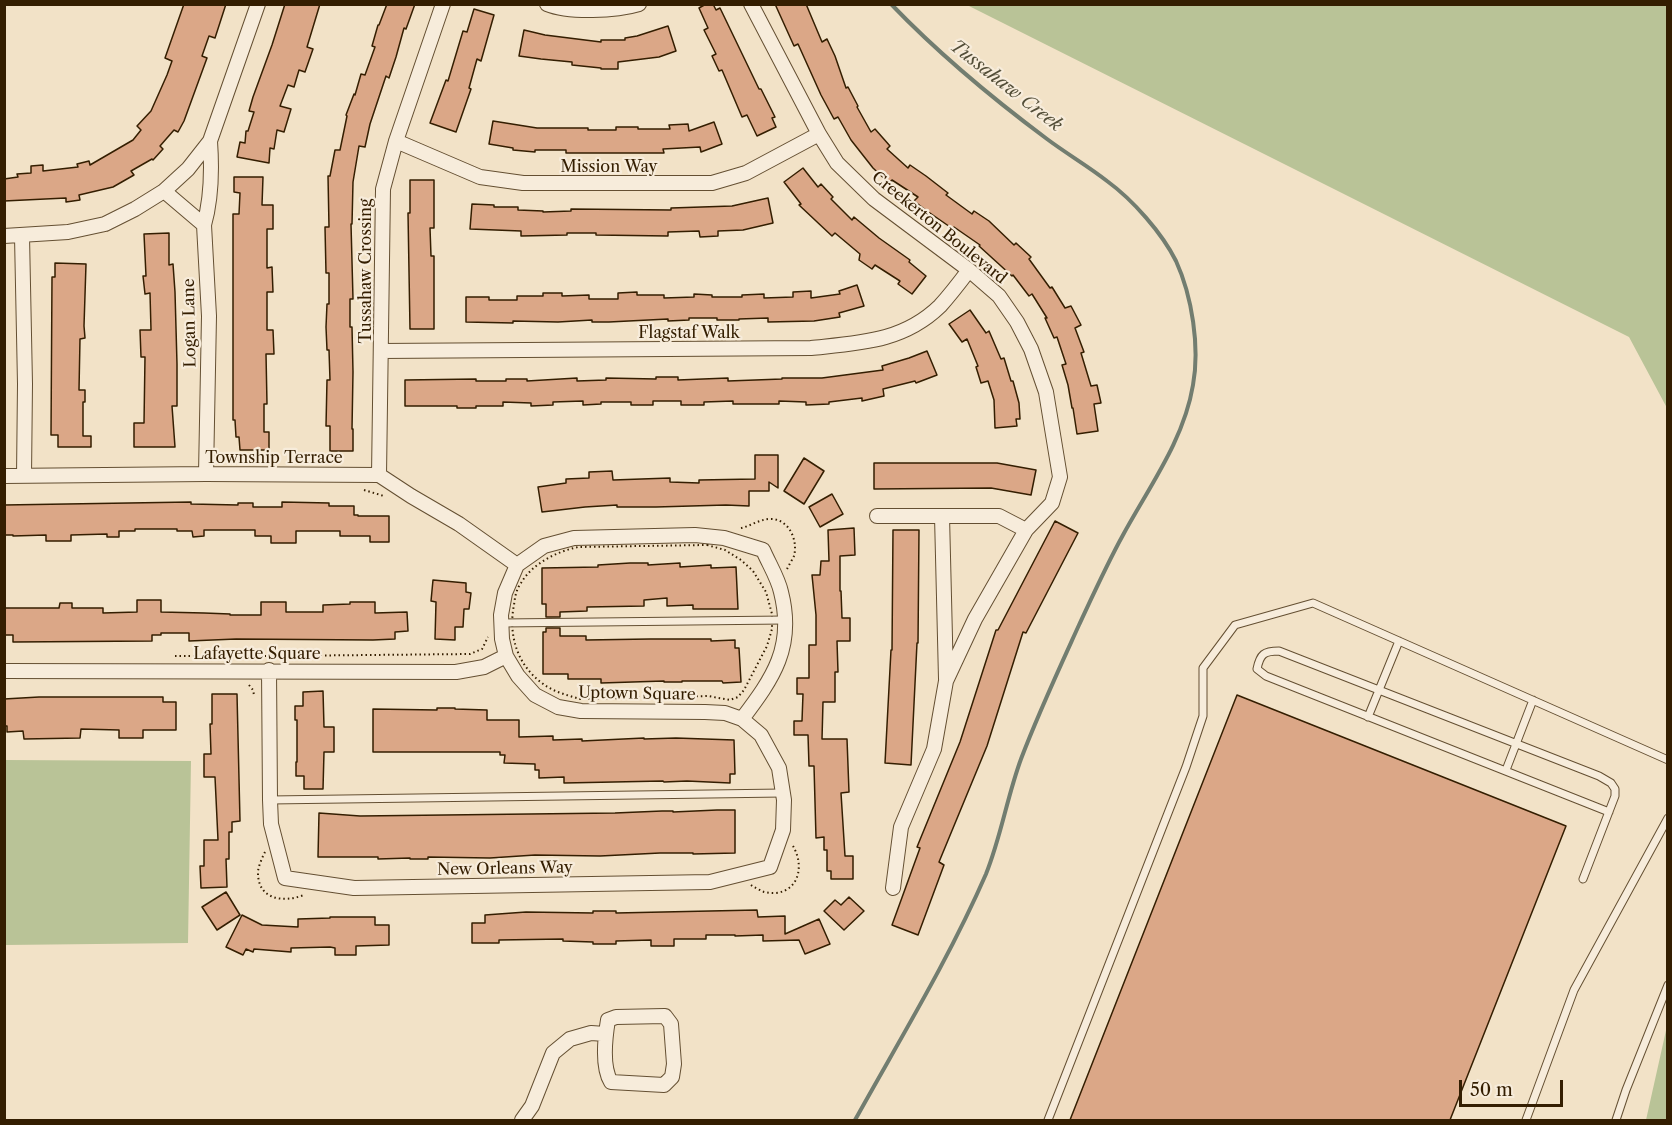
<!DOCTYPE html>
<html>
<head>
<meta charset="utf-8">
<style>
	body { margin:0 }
	#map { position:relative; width:1672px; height:1125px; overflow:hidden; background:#f2e2c7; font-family:"Libre Caslon Text",serif }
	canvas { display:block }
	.frame { position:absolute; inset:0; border:6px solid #341e01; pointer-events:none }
	.scale { position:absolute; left:1459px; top:1080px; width:104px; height:27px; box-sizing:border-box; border:3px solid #341e01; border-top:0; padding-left:8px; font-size:18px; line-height:21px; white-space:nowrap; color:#341e01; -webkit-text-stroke:4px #f7ecdb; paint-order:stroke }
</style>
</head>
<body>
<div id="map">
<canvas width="1672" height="1125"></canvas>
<div class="frame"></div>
<div class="scale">50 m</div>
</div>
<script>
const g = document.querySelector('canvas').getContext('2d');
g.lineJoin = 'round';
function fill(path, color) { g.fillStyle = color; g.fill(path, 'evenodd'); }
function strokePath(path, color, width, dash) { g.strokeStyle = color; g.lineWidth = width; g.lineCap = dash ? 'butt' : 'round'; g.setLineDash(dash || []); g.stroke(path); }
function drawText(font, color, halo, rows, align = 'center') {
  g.font = font + ' "Libre Caslon Text",serif'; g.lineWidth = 4.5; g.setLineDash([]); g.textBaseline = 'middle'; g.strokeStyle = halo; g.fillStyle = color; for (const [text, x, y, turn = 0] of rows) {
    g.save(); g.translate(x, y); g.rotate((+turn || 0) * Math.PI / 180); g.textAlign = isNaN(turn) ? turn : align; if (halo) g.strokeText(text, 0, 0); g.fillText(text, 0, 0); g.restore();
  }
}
fill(new Path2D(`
	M967,5H1667V408L1629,337Z
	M5,760L191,761L188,943L5,945Z
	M1667,1026V1120H1646Z`), '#b9c397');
strokePath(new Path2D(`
	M855,1120C900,1039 949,959 986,874C1001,837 1007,797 1021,759C1038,714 1059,669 1079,625C1093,595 1107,564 1123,535C1149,487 1184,440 1193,385C1200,347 1192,296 1176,261C1162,233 1133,200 1107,181C1088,166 1067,154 1047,139C992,98 939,54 891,4`), '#727d70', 4);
const building = new Path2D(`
	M184,4H226L215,38L209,36L202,56L207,58L184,121L178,132L174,130L160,146L163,149L153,160L152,159L131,171L134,175L113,187L79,195L80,200L66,202V198L4,201V179L18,177L17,174L31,173V166L43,165V171L78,167L77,164L89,161L90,165L133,140L141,130L137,126L151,111L167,75L172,61L165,58Z
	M285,4H320L307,47L313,49L305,72L299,70L294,87L288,85L280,106L291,109L284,132L277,130L274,149L270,148L269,163L237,157L240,142L245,143L246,131H248L254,112L249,111L253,97L272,45Z
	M387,4H415L406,29L404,28L396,57L389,78L386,76L370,124L365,147L359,146L353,182L352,224H351L353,299H350V327H352L353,372L352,429H353V451H330V426H326L327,380H330L329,350H327L326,327L327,304H329V273H326L325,227H329L328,176H330L335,150H340L347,116L346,115L354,94L355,95L361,74L365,75L375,47L372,46L378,25H379Z
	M706,4H713L716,10L720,8L759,89H761L775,117L772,118L776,127L757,136L747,115L742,117L722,70L719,71L712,56L716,54L704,30L708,28L699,8Z
	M775,4H806L822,42L827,39L835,56L846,88L848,87L858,106L857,107L871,132L875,129L890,146L887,149L908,168L910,165L926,176L948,193L946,195L972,214L974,211L989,221L1014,245L1016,243L1031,257L1029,259L1050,288L1052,287L1065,308L1071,306L1081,325L1075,328L1084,352L1081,353L1091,386L1097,385L1101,403L1094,404L1098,431L1077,434L1073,408H1072L1068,385L1062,365L1066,364L1057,337L1054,338L1045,318H1047L1032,294L1029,296L1013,275L1012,276L979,246L980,245L954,227L953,229L927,211L914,201L918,197L892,180L889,183L873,168L851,140L838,117L834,119L821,95L798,44L794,46Z
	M474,9L494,15L481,61L477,59L469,88L471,89L456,132L430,123L446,80L448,81L463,31L467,32Z
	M668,26L676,51L659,57L618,62V69H601V68L572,65V62L541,59L519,56L524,30L545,35L601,42V40H625V38L637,36Z
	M493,121L537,128H588V130H616V127H638V129H670L669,125L688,124L689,131L714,122L722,144L701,152L700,147L663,149L664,153H566V150H535V152L513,150V148L489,144Z
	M803,168L818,187L821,184L833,197L831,199L852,220L854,217L879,238L910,260L909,262L926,276L912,294L898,284L900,281L875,265L872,269L859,260L860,254L835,233L832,236L799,205L801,204L784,182Z
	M234,177H263L262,205H273V229H267V268L272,267L273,292H267V330H273L274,354H266L267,404H264V432H269V450H240L239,437H236L235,420H233V214H239L240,193L234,192Z
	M410,180H434V228H430L431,256H434V329H410L408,213H410Z
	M768,198L773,223L743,230L718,231V236L700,237L699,231L668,232V236L596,235V233H567V235L521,236V231L470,229L472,204L494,205V207H518V210L543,211V212L571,211V209L671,210V208L732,206Z
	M169,233V265L173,264L175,292L177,364V406H172L175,447H134V423H144L145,357H141L140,330H151L150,293L145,294L143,276H146L144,234Z
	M55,263L86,264L84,326L85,338L80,339L79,390H85V402H83V436H91V447H58V435H51L52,277H55Z
	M857,285L864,306L839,313L840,317L814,321L768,322V318L739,319V320H717V318H689V320L668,321V319L609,322H592V320L558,322L513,321V323L466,322V297H489V300H517V296H543V293H562V296L589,295V299H618V293L637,292V295H664V298L694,297V294L712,295V297H742V295L764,294V298L793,297V292L811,291V298L840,294L839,291Z
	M970,310L986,333L989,331L1001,359L1004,358L1011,381H1013L1019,403L1020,419H1016L1017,426L995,428L994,400L988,381L981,383L976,367L978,366L967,339L962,342L949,324Z
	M927,351L937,375L916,383L915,381L883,389L884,396L862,401V398L829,402V404L806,405V402L779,401V404H733V401L704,402V405H681V401H653V405H631V402H601V404L583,405V401L553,402V405L531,406V403L503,402V406H476V408H457V406H405V380L476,379V381H506V379H527V381L577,378V381L606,380V378L656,379V377H678V380L728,378V381L782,379V378H822L883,370L882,366L909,358Z
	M755,455H778V488L769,482V491H749V506L726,505L656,507H617V505L585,507L542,512L538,487L566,483V479L589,478V472L612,471L613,480L670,478V482L699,483V480L755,479Z
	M804,458L824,471L804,504L784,491Z
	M874,463H997L1036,470L1031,495L991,488L874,489Z
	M832,494L843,514L820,527L809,507Z
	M191,502V504L238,505V503H253V507H282V502L329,503V506H354V515H358V516H389V542H370V536H340V531H296V543H271V536H255V530H204V536L193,537L192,531H177V529H135V531H119V537H107V534L71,535V541H46V535L13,536V535H4V505Z
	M1055,521L1078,533L1026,633L1023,632L987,746L939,862L944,865L918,935L892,925L920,848L917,847L960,742L996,630H998Z
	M854,528L855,555L840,556V591H841L842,618H850V641H837L838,672H835V702H823L822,739H847L849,792L841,793L845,856H853V879H831V871H827V850H824V837L816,838L814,766H809L808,735H794V721H802L803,694H797V678H809V645H816V615L812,575H820L821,561H829L828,530Z
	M893,530H919L918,643H917L911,765L885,763L891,650H892Z
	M630,563H648V565L680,563V567L711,565V568L736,567L738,609H693V605L667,606V598L644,600V606L587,607V611L560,612V617H546V604H542V568L598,567V565Z
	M433,580L466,583V592L471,593L469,609H464L463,627H455V640L435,639L436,602L431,601Z
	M137,600H161V612L204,613L230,614V615H261V602H286V612H323V605L350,604V602H375V613L407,612L408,631L395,632V639L373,640L236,639L189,641V633H161V635H152V641L13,642V635H4V608H59L60,603H72V608H103V613L137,612Z
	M546,628H560V636H586V640L650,639H711V641L735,640V648H739L741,682L723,683L722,681H682V682H664V681L601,683V679H568V674H543V632H546Z
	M323,691L324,727H334V752H324L323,789H304V776H296V762H297V720H295V706H303V692Z
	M212,694H237L240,821L232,822V832H229V859H226L227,887L201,888L200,866H204V840H218L215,777H204V754H211L210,724H212Z
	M1237,695L1566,826L1450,1120H1070Z
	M39,697H163V702H176V730H143V738H119V730L81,729L80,738L24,739L23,731L7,732V726H4V699Z
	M437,708H455V709L487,710V720H519V737L553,736V740L582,739V741L644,738V739L676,738L734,740L735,774H730V783L687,781L664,782L663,781L564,783V777L539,778V770H535V764L504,763L505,755H500V752H373V709L437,710Z
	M717,810H735V853L693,854V853H660L600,856L535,855L490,858L428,857V859H410V858L378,859V857H318L319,813L360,816L615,813L662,811H673V812Z
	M226,892L240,915L217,930L202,907Z
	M849,897L864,911L844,930L824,911L835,900L841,905Z
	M757,910L758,917L785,916V934L819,919L830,944L805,954L799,940L763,941V935L735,936V935H706V939H674V946H651V940L616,941V944H593V942L563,941V939L499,940V943H472V923H485V915L526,912L593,913V911H616V913Z
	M242,915L262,925L298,927V919L330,918V917H375V925H389V945L356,946V955H335V948L330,947L291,948V952L254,949L253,952L246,949L243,955L226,947Z`);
fill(building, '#dba787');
strokePath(building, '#341e01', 1.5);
const service = new Path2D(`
	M502,623L785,620
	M1368,717L1399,641
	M1506,770L1533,700
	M270,800L783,793
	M1583,879L1615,796V789L1611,783L1599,776L1279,651C1264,651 1260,654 1257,669L1266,676L1609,812
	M1048,1120L1186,767L1203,716V668L1235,625L1313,603L1668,760
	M1526,1120L1574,990L1668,818
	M1616,1120L1626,1090L1668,985`);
const minor = new Path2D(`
	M547,4C569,13 616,11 639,4
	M751,4L819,134L837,163L874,199L969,270L999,296L1017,322L1031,349L1046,392L1060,477L1052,503L1026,530L975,619L946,681L934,749L901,827L893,888
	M396,141L480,177L523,183H712L746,173L819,134
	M164,191L204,225L209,316L206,474
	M204,225C212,197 212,169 210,141
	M4,236L68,232L105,224L135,209L164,191L188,169L210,141L258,4
	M22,236L25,384L24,476
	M381,351L811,348C859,343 903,342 940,306C950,295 960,282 969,270
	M379,475L383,189L396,141L443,4
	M4,476L206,474L379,475L411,496L459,524L517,565
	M877,516H999L1026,530
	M942,516L946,679
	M695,535L724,538L763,550C769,564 778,578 781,592C795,647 773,678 742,719L725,713L705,712L581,711L558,707L535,695L518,676L506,656L502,639L501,615L505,593L517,565L544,546L574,538Z
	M269,670L270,800L271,824L285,878L354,888L710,882L770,867L783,830L784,800L779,768L761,735L742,719
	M4,671L456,672L484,667L506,656
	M665,1016L671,1024L674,1064L672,1077L664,1085L611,1082C602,1067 605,1038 608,1020L616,1017Z
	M522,1120L532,1106L553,1053L570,1039L591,1033L605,1034`);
strokePath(service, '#644f32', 9);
strokePath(minor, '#644f32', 16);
strokePath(new Path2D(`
	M364,490L384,496
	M741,528C751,526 761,518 773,519C790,521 798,541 794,556C792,560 789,565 787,569
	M707,545L725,550L741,560L753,571L766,592L772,614V629L767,646L744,690L738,697L730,700L708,696L580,699C567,695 553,692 542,683C517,665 508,634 514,605C515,597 516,590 521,583C533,563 556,552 578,547Z
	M175,656H266
	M271,656L470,654L482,649L488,637
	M249,685L253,690L254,695
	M265,852C262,858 259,865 258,871C257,900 283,903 304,895
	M751,885C755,888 760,890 764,892C795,899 807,870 793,846`), '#341e01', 2, [1.5, 3]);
strokePath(service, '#f7ecdb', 7);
strokePath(minor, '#f7ecdb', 14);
drawText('16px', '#341e01', '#f7ecdb', [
	["Mission Way",609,167],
	["Creekerton Boulevard",939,228,39],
	["Tussahaw Crossing",366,271,-90],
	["Logan Lane",190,323,-91],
	["Flagstaf Walk",689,333],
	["Township Terrace",274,458],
	["Lafayette Square",257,654],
	["Uptown Square",637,694,1],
	["New Orleans Way",505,869,-1]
]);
drawText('italic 18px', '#534e38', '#f7ecdb', [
	["Tussahaw Creek",1006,86,38]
]);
</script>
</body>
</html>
